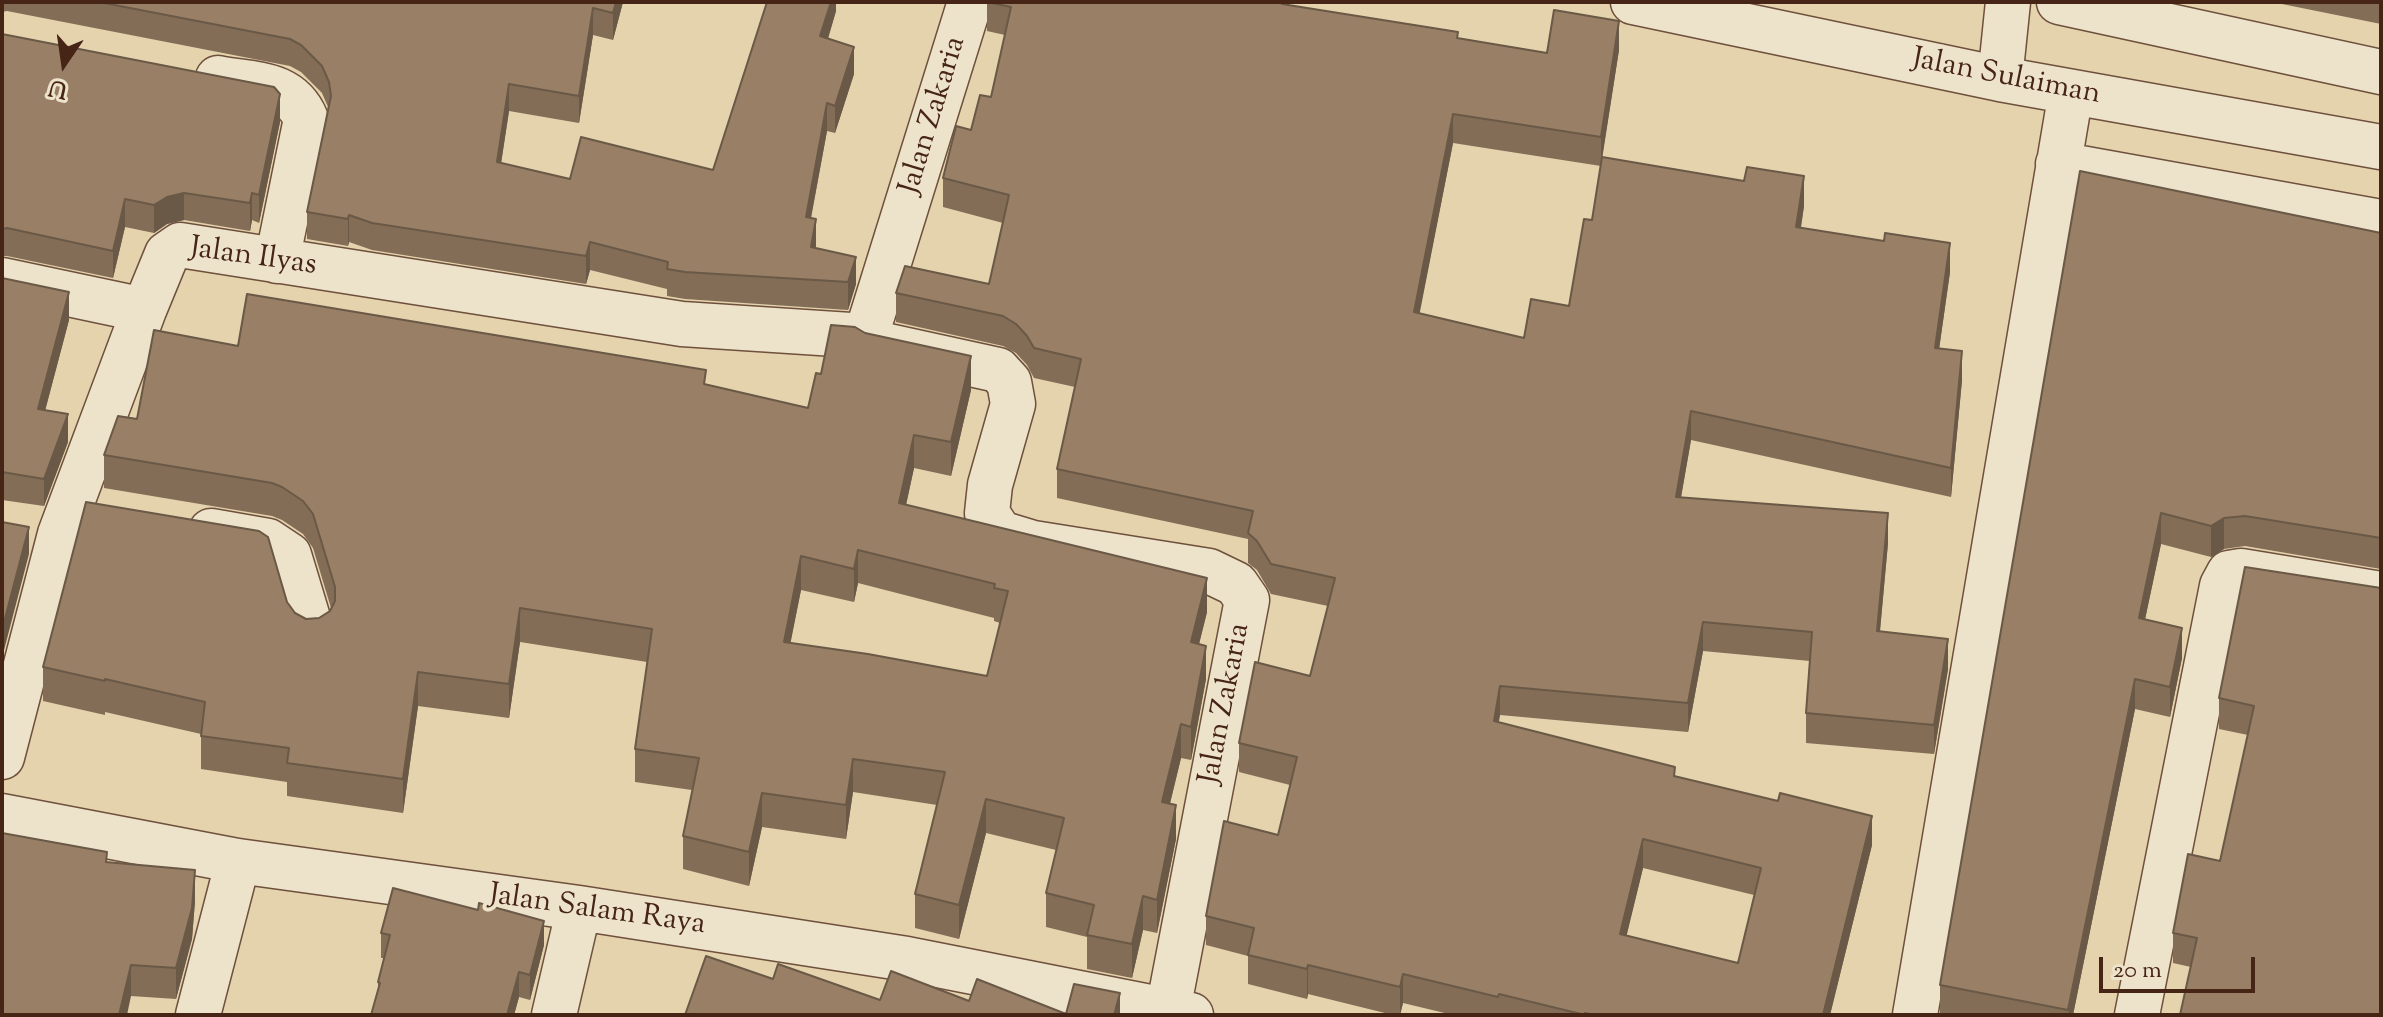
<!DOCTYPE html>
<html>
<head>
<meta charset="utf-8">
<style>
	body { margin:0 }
	#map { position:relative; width:2383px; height:1017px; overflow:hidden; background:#e4d3ad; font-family:"Sorts Mill Goudy",serif }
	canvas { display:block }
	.frame { position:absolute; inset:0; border:4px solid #462416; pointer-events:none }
	.north { position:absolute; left:24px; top:24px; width:80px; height:80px; -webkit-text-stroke:6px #ede2ca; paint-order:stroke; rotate:193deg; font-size:22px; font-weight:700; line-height:32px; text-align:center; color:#462416 }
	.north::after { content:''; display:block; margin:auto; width:28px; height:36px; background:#462416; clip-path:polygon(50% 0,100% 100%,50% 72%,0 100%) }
	.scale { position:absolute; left:2099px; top:957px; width:156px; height:36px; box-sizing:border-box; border:4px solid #462416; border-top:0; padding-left:10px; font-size:24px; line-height:28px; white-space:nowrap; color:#462416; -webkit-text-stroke:6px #ede2ca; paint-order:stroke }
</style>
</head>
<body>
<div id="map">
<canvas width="2383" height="1017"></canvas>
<div class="frame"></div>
<div class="north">U</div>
<div class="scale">20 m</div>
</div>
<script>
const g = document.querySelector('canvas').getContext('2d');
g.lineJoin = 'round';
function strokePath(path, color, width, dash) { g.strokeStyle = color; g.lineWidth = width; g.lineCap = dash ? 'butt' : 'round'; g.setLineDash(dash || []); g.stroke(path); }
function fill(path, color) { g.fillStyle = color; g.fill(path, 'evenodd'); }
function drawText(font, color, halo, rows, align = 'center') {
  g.font = font + ' "Sorts Mill Goudy",serif'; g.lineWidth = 8; g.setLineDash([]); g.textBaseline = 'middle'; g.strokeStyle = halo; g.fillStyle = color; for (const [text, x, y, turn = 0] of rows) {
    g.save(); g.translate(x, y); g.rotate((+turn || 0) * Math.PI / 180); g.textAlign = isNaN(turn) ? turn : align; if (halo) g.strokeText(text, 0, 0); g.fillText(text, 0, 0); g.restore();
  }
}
const minor = new Path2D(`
	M970,2L866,336L870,342L998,370L1009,382L1013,404L990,485L987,513L1000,533L1033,543L1209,571L1236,584L1247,600L1168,1010
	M1633,2L2000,79L2381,147
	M2059,2L2381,72
	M218,78C254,85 290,81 306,119L277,261
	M2000,79L2008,2
	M2058,164L2381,222
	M2,280L144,310
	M211,531L268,541L289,555L311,628
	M2,757L60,534L144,310L167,254L180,245L682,324L866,336
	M2,816L238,861L579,908L907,959L1191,1015
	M198,1015L238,861
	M554,1015L579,908
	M1915,1015L2071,92
	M2137,1015L2222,586L2229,573L2241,571L2381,594`);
strokePath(minor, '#6e503c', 47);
strokePath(minor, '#ede2ca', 44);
fill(new Path2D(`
	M2,2H623L613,40L593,35L579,123L509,111L501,163L570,179L713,170L836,2V11L828,39L854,74L835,133L827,131L811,218L815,248L856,284L848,310L685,299L667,296V289L590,270L586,284L372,250L349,242L348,246L307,239V212L328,107L322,93L301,72L290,66L7,11L2,12Z
	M987,2H1289L1288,5L1458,38L1547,53L1619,50L1602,157L1804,206L1801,228L1950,272L1939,349L1962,380L1951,497L1691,440L1681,497L1888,543L1880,632L1948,669L1934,754L1806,743V713L1810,661L1703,651L1688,732L1500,715L1498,723L1675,776L1872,845L1830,1015H1453L1403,1003L1400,1015H1393L1308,994L1307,999L1248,984V956L1206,945V916L1278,835L1290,785L1239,772V743L1310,676L1328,606L1271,594L1257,570L1248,563V539L1057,498V469L1075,387L1034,378L1027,365L1016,353L1003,346L896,322V293L989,284L1003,223L943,207V178L991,97L1005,35L987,31ZM1453,143L1601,166L1592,220L1569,306L1524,338L1419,314ZM1643,868L1754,895L1738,963L1626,936Z
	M2272,2H2381V24Z
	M2,34L280,122L259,223L252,220L250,231L184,220L167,224L154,233L125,227L113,278L7,256H2Z
	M2080,171L2381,233V569L2245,546L2224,549L2211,557L2161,544L2145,619L2182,658L2170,717L2135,709L2073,1015H1940V985Z
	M2,278L69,320L45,411L68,442L44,506L2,500Z
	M865,333L971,390L951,476L914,468L906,505L1207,612L1199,644L1206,679L1191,760L1181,758L1170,804L1176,839L1157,933L1143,930L1132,978L1087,969V937L1046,927V893L1056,850L986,833L959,939L915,928V894L937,805L853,792L846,839L762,827L749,886L683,869V836L692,790L635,782V749L647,662L520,642L509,718L418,706L403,813L287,796V782L201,769V734L105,712V715L43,701V667L287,602L295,613L306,619L319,618L330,611L331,608L313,548L303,534L282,520L272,516L104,488V455L137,419L238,346L706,384L808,408L821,374ZM858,583L994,618V621L1000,623L987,676L790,643L801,590L854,602Z
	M2378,588L2191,967L2173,963V933L2220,861L2248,735L2219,729V698Z
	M107,862L195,901L192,939L176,999L131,996Z
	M381,933L544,945L530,1000L519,997L514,1015H371L378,992V982L384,958H381Z`), '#836d57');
fill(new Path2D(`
	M616,2H623L613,40V13Z
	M831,2H836V11L820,64V36Z
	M593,8V35L579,123V96Z
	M1619,21V50L1601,166V137Z
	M854,47V74L835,133V106Z
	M509,84V111L497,190V162Z
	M280,94V122L259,223V195Z
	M827,103V131L806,244V217Z
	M1453,114V143L1414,342V312Z
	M1804,176V206L1796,256V227Z
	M184,193V220L167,224L154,233V205L167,197Z
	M252,193V220L250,231V203Z
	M125,199V227L113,278V251Z
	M349,215V242L348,246V219Z
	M816,219V246L811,275V247Z
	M590,242V270L586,284V256Z
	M1950,243V272L1935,378V348Z
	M856,257V284L848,310V282Z
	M69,292V320L38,437V409Z
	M1962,351V380L1951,497V468Z
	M971,356V390L951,476V442Z
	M1691,411V440L1676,526V497Z
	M68,414V442L44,506V479Z
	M914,435V468L899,537V503Z
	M1888,513V543L1877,661V631Z
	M2161,513V544L2139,648V618Z
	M2224,518V549L2211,557V526Z
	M29,527V554L2,658V630Z
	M858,550V583L854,602V569Z
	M801,556V590L784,676V642Z
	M1207,578V612L1191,676V642Z
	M520,608V642L509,718V684Z
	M1703,622V651L1688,732V703Z
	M2182,628V658L2170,717V687Z
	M1948,639V669L1934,754V725Z
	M1206,646V679L1191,760V727Z
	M418,672V706L403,813V779Z
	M2135,679V709L2073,1015H2068Z
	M1500,686V715L1494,751V721Z
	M1181,724V758L1162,835V802Z
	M853,759V792L846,839V805Z
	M762,793V827L749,886V852Z
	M986,799V833L959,939V905Z
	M1176,805V839L1157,933V900Z
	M1872,816V845L1830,1015H1823Z
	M1643,839V868L1620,963V934Z
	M195,870V901L192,939L176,999V968Z
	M1143,896V930L1132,978V944Z
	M544,921V945L530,1000V975Z
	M131,965V996L127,1015H119Z
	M1308,965V994L1307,999V969Z
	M519,972V997L514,1015H507Z
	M1403,974V1003L1400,1015V987Z
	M1120,993V1015H1114Z`), '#6a5947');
const building = new Path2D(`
	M99,2H616L613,13L593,8L579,96L509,84L497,162L570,179L581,137L713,170L767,2H831L820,36L854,47L835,106L827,103L806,217L816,219L811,247L856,257L848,282L685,272L667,269L668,262L590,242L586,256L372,223L349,215L348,219L307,212L331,96L329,82L322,66L301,45L290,39Z
	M987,2H1282V4L1458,32L1457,38L1547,53L1554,10L1619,21L1601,137L1453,114L1414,312L1524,338L1531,299L1569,306L1584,219L1592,220L1602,157L1744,181L1747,167L1804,176L1796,227L1884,241L1885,233L1950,243L1935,348L1962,351L1951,468L1691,411L1676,497L1888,513L1877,631L1948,639L1934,725L1806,713L1812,632L1703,622L1688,703L1500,686L1494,721L1675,767L1674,776L1778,801L1780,793L1872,816L1823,1015H1594L1585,1013V1015L1499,994L1498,997L1403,974L1400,987L1308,965L1307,969L1248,955L1254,928L1206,916L1224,821L1278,835L1297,757L1239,743L1255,662L1310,676L1335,578L1271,564L1257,541L1248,533L1253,511L1057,469L1081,359L1034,348L1027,336L1016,324L1003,316L896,293L905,266L989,284L1009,195L943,178L956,126L971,130L980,95L991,97L1011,7ZM1643,839L1761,868L1738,963L1620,934Z
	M2,34L274,87L280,94L259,195L252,193L250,203L184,193L167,197L154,205L125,199L113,251L7,228L2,229Z
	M2080,171L2381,233V538L2245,516L2224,518L2211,526L2161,513L2139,618L2182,628L2170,687L2135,679L2068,1010L1940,985Z
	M2,278L69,292L38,409L68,414L44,479L2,472Z
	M247,294L706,370L704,384L808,408L816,373L821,374L831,325L855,327L865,333L971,356L951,442L914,435L899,503L1207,578L1191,642L1206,646L1191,727L1181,724L1162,802L1176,805L1157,900L1143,896L1132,944L1087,935L1094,905L1046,893L1064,818L986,799L959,905L915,894L945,772L853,759L846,805L762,793L749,852L683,836L699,758L635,749L652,629L520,608L509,684L418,672L403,779L287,763L289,748L201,736L205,702L105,679V681L43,667L86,502L259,531L268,537L287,602L295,613L306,619L319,618L330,611L335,601V587L313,514L303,501L282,487L272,483L104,455L118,416L137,419L154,330L238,346ZM858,550L995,584L994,588L1008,591L987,676L868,654L784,642L801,556L854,569Z
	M2,522L29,527L2,630Z
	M2245,567L2381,588V1015H2180L2197,938L2173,933L2188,854L2220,861L2254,706L2219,698Z
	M2,833L107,852L106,862L195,870L192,908L176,968L131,965L119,1015H2Z
	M393,888L478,910L479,903L544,921L530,975L519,972L507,1015H371L380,983L378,982L390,935L381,933Z
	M706,956L773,979L778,964L880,1000L891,971L969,1001L977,979L1066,1014L1074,984L1120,993L1114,1015H685Z`);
fill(building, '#987f65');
strokePath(building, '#6a5947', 2);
drawText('30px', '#462416', '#ede2ca', [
	["Jalan Sulaiman",2006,79,11],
	["Jalan Zakaria",935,116,-73],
	["Jalan Ilyas",253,259,8],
	["Jalan Zakaria",1227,704,-79],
	["Jalan Salam Raya",597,912,8]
]);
</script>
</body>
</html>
